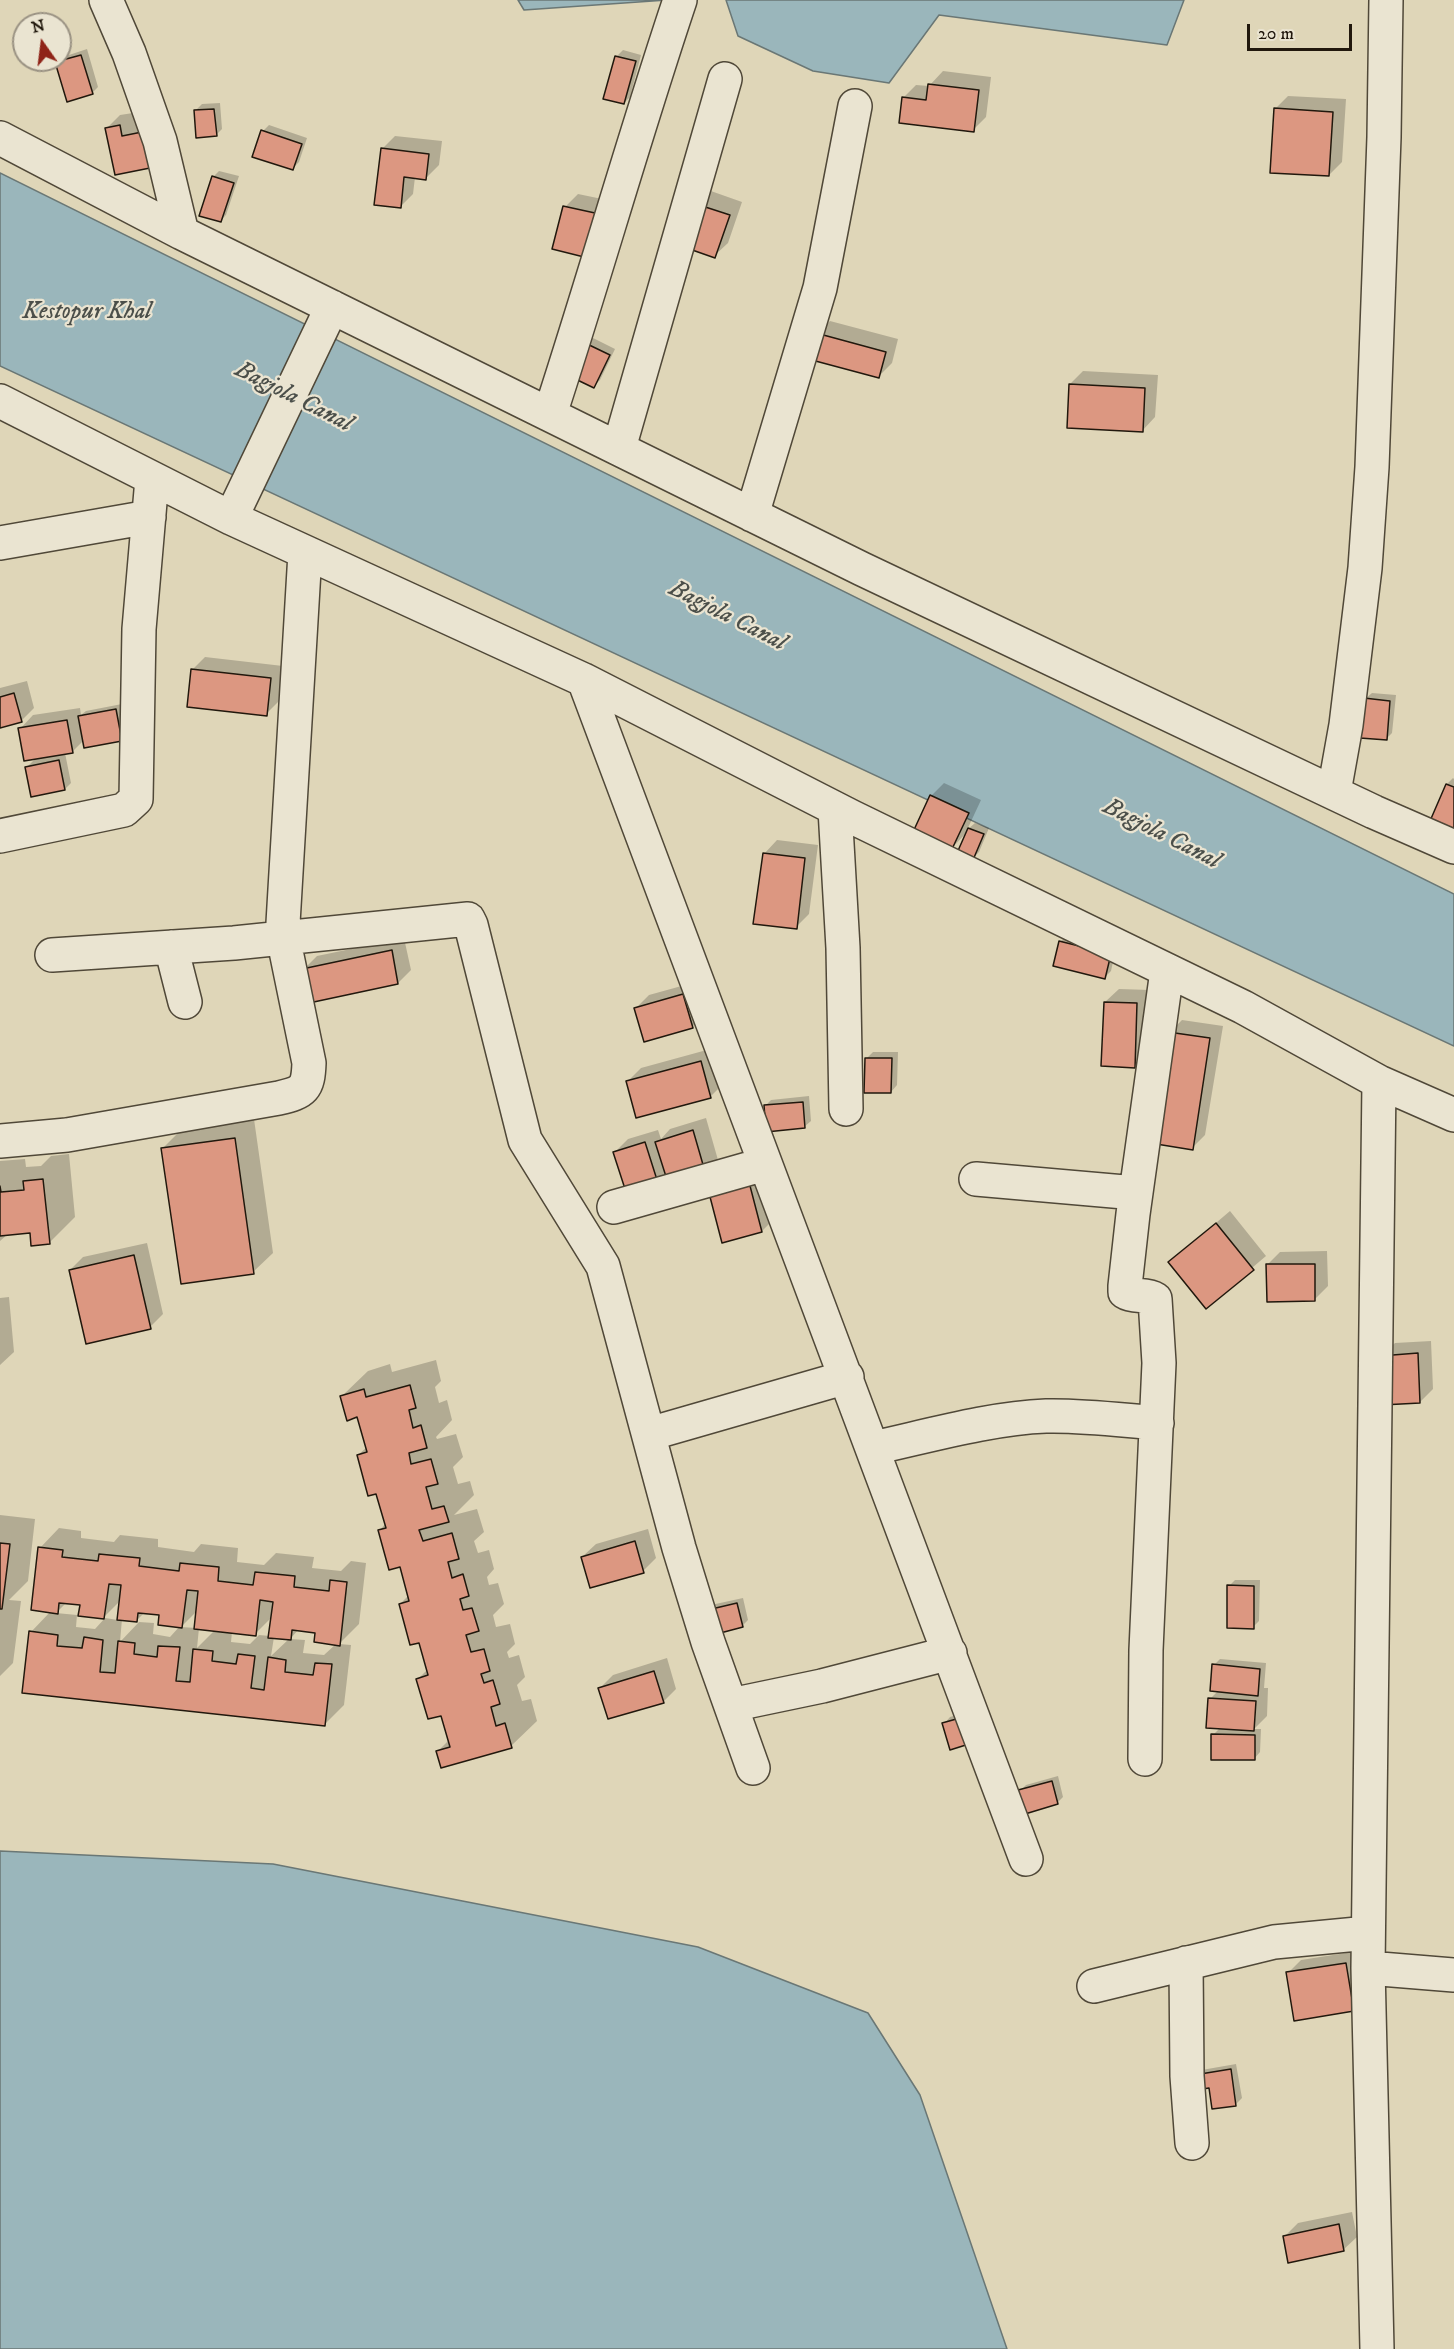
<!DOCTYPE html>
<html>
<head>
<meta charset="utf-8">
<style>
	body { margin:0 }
	#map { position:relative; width:1454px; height:2349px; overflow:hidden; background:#dfd6b8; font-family:"IM FELL DW Pica",serif }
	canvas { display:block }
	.north { position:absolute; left:12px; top:12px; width:60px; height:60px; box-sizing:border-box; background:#eae4d1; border:2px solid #9a9283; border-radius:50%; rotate:346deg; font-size:16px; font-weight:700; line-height:24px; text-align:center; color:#21180d }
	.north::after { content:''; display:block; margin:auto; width:21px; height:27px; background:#8f2418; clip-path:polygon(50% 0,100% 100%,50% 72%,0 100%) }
	.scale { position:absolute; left:1247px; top:24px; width:105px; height:27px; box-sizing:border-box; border:3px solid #21180d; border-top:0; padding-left:8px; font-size:18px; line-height:21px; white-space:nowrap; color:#21180d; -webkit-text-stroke:4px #eae4d1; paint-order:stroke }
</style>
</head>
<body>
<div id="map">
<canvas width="1454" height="2349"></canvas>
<div class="north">N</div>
<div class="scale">20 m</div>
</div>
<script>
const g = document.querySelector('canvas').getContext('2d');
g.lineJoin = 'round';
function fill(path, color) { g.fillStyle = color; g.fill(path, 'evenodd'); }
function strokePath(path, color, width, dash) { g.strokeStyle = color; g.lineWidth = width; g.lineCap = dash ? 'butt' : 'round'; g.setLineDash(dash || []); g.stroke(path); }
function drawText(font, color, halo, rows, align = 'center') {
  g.font = font + ' "IM FELL DW Pica",serif'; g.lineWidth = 4.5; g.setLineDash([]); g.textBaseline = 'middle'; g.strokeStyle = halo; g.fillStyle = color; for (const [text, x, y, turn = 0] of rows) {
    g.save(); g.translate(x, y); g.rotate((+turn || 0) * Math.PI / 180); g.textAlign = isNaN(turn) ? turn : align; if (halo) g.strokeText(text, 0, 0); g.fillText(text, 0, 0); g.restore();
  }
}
const water = new Path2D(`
	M518,0H667L524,10Z
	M726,0H1184L1167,45L939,15L889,83L813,71L738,36Z
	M0,173L1454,894V1046L0,366Z
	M0,1851L273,1864L698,1947L868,2013L920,2095L1007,2349H0Z`);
fill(water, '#9ab6bb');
strokePath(water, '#6a7775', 1.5);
fill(new Path2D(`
	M87,49L98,87L92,93L57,63L63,57Z
	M623,50L641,55L630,97L624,103L605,98L617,56Z
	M943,71L991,77L986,117L973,130L903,98L916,85L929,86Z
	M1288,96L1346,99L1342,162L1329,175L1275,109Z
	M220,103L222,129L216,135L195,111L202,104Z
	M133,113L135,124L155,120L149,167L107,128L120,115Z
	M269,125L307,138L299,162L293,168L263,131Z
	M395,136L442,141L439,165L426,178L415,177L413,194L400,207L382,149Z
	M219,171L239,176L226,215L220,221L213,177Z
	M708,190L742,202L728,243L714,256L680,244Z
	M578,194L607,200L597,242L565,207Z
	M830,321L898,339L892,363L879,376L817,334Z
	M591,337L615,349L600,380L594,386L585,343Z
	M1083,371L1158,375L1155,417L1142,431L1070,384Z
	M205,657L283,666L279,701L266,714L192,670Z
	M27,681L34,708L21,721L0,726V688Z
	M1372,693L1396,695L1392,733L1386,739L1365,699Z
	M122,704L128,733L84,740L72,752L65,753L71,783L65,789L27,767L37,757L20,729L33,715L80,708L81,715L86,711Z
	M1453,778L1454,779V829L1447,784Z
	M944,783L981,800L967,830L975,823L989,828L979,852L973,858L967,832L952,848L931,796Z
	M777,840L818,845L809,914L796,927L764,854Z
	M1066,936L1116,948L1111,971L1105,977L1060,942Z
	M404,938L411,970L398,983L304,969L317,956Z
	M696,982L705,1014L692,1027L636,1008L649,995Z
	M1119,989L1150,990L1147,1053L1134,1066L1105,1002Z
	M1182,1020L1223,1026L1205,1135L1192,1148L1169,1033Z
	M714,1048L724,1083L711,1096L637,1117L627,1082L641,1068Z
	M873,1052H898L897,1085L891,1092L867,1058Z
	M809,1096L811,1121L804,1127L765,1106L771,1100Z
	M706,1118L718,1160L705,1173L666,1172L657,1181L615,1152L628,1139L658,1130L661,1139L670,1129Z
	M254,1119L273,1253L253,1272L162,1149L182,1129Z
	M69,1154L75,1217L49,1243L32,1231L8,1234L0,1241V1161L25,1159L26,1167L41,1166L51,1156Z
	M762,1170L775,1218L762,1231L711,1193Z
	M1230,1211L1266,1256L1206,1307L1170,1262Z
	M147,1243L163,1314L150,1327L70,1270L83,1257Z
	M1327,1251L1328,1286L1315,1299L1267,1265L1280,1252Z
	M9,1297L14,1352L0,1365V1298Z
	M1431,1341L1433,1389L1420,1402L1381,1356L1395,1343Z
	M436,1360L441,1381L435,1387L439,1403L447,1400L452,1420L436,1437L437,1439L456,1434L463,1457L453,1467L458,1484L470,1481L474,1495L454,1515L477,1509L484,1532L474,1541L478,1553L489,1550L494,1569L487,1577L489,1585L498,1583L504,1604L493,1615L496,1627L510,1624L515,1644L507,1652L509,1658L519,1655L525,1677L517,1685L522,1701L531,1699L537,1721L511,1746L438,1751L449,1740L442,1714L418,1679L428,1669L420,1641L400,1604L409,1595L401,1565L380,1530L386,1523L377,1492L358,1455L367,1447L358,1416L342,1396L368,1371L390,1364L392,1372Z
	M0,1515L35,1519L28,1581L9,1600L21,1601L13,1663L0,1676Z
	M59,1528L81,1531V1538L114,1542L120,1535L158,1539V1547L194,1552L201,1544L238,1548L237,1562L264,1565L276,1553L314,1557L312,1568L341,1571L351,1561L366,1563L359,1624L339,1644L351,1645L344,1705L324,1725L24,1692L31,1632L51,1611L40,1548ZM121,1600L118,1620L105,1618L95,1629L76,1627L77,1615L56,1613L67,1602L81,1604L104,1617ZM197,1611L196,1628L181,1627ZM145,1612L161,1614L180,1626L170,1637L153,1634L154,1623L139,1622L120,1642L122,1619L136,1621ZM272,1617L270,1636L259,1635L250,1644L231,1642L232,1632L255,1634ZM199,1628L215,1630L197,1648ZM299,1629L316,1631L336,1644L324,1655L303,1653L305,1640L290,1639ZM274,1637L290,1638L271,1656Z
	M648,1529L656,1558L643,1571L582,1557L596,1544Z
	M1235,1580H1260L1259,1621L1253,1627L1229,1586Z
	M743,1598L748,1620L742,1626L710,1634L711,1605Z
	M667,1658L676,1689L663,1702L600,1688L613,1675Z
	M1220,1659L1266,1663L1264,1688H1268L1267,1716L1254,1729H1261L1260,1752L1254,1759L1213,1735L1221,1727L1210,1699L1218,1691L1214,1665Z
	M966,1712L974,1736L944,1724L950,1717Z
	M1058,1776L1063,1797L1057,1803L1020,1791L1026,1785Z
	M1359,1951L1353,2010L1288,1973L1301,1960Z
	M1236,2064L1242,2098L1236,2104L1196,2071Z
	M1352,2212L1357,2237L1343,2250L1284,2237L1298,2223Z`), '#0003');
const building = new Path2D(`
	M81,55L93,94L67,102L55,62Z
	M615,56L636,61L624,104L603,99Z
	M928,84L979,90L974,132L899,123L902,97L926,100Z
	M1274,108L1333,112L1329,176L1270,173Z
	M214,109L217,136L196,138L194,110Z
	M120,125L122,136L142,132L150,168L115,175L105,128Z
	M261,130L302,144L293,170L252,157Z
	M381,148L429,154L426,180L404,177L401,208L374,205Z
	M212,176L234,183L221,222L199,216Z
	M693,203L730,215L715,258L678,245Z
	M563,206L595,213L584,257L552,249Z
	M816,333L886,352L879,378L808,359Z
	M583,342L610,355L594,388L567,375Z
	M1069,384L1145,388L1143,432L1067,428Z
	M191,669L271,678L267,716L187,707Z
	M14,693L22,722L0,728V697Z
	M1364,698L1390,701L1387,740L1360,738Z
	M116,709L122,741L84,748L78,716Z
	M67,720L73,753L24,761L18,728Z
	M59,760L65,790L31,797L25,767Z
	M1446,784L1454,787V830L1430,821Z
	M930,795L969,813L952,849L913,832Z
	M968,828L984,834L973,860L957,853Z
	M763,853L805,858L797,929L753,924Z
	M1059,941L1111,954L1105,979L1053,966Z
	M392,950L398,984L309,1003L302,969Z
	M683,994L693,1028L644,1042L634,1008Z
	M1104,1002L1137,1003L1135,1068L1101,1066Z
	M1168,1032L1210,1038L1193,1150L1150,1143Z
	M865,1058H892L891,1093H864Z
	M701,1061L711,1098L636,1118L626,1081Z
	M803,1102L805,1128L766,1132L764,1105Z
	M693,1130L706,1175L669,1186L655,1142Z
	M235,1138L254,1274L181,1284L161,1148Z
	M645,1142L658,1183L626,1192L613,1152Z
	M43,1179L50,1244L31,1246L30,1233L0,1236V1186L1,1192L24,1190L23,1181Z
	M749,1182L762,1232L722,1243L709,1193Z
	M1216,1223L1254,1270L1206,1309L1168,1262Z
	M134,1255L151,1329L86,1344L69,1270Z
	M1266,1264H1315V1301L1267,1302Z
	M1418,1353L1420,1403L1382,1405L1380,1356Z
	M410,1385L416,1408L409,1410L413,1428L421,1425L427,1448L409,1453L411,1464L431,1459L438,1484L426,1487L432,1509L444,1506L449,1522L419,1530L423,1541L452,1533L459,1559L448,1562L452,1578L463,1574L469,1596L460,1599L463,1610L472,1608L479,1631L466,1635L471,1652L484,1649L490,1671L481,1674L484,1683L493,1680L500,1704L491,1707L496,1726L505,1723L512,1748L441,1768L436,1751L450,1747L441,1716L428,1719L416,1679L428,1675L419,1643L410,1645L399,1604L409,1601L400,1567L389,1570L378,1530L386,1528L376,1494L368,1496L357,1455L367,1452L357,1417L347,1421L340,1396L364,1389L366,1397Z
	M635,1541L644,1573L590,1588L581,1557Z
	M0,1543L10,1544L2,1609H0Z
	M38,1547L63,1550L62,1557L98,1561L99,1554L140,1558L139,1566L179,1571L180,1563L219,1567L218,1581L253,1585L255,1572L295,1576L294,1587L329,1591L330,1580L347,1582L340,1646L314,1642L315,1633L292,1630L291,1640L268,1638L273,1602L260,1600L256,1636L194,1629L198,1591L187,1590L182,1628L158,1625L159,1615L138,1613L137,1622L117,1620L121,1585L109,1584L104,1619L78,1616L80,1605L59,1603L58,1614L31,1610Z
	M1227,1585L1254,1586V1629L1227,1628Z
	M737,1603L743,1627L709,1636L703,1611Z
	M29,1631L58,1635L57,1646L82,1648L84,1637L103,1640L100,1672L115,1673L118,1641L135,1643L134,1654L157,1657L158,1646L180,1647L176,1681L190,1682L193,1649L213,1651L212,1661L236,1664L238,1654L255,1656L251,1688L264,1690L268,1657L286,1660L285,1672L313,1675L315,1663L332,1664L325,1726L22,1693Z
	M1212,1664L1260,1669L1258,1696L1210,1691Z
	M654,1671L664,1703L608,1719L598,1688Z
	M1208,1698L1256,1701L1254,1731L1206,1728Z
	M960,1718L969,1744L950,1750L942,1723Z
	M1211,1734L1255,1735V1760H1211Z
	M1052,1781L1058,1804L1025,1814L1018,1790Z
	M1346,1963L1354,2011L1294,2021L1286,1972Z
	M1231,2069L1236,2106L1212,2109L1209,2088L1190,2091L1188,2076Z
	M1339,2224L1344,2251L1288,2263L1283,2236Z`);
fill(building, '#dc9781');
strokePath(building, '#21180d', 1.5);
const minor = new Path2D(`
	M106,0L129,53L160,141L182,233
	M0,138L182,233L862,569L1374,812L1454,847
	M0,401L231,518L584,680L852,817L1243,1007L1379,1082L1454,1115
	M550,414C595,276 634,137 680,0
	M619,448L725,79
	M752,515L820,288L855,106
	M231,518L332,307
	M0,543L149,517
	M584,680L1026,1859
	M1334,792L1346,725L1365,568L1372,467L1384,137L1386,0
	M835,809L843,948L846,1109
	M0,836L124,810L136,799L139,629L152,479
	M171,947L185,1002
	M52,955L234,943L468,919L471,925L525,1140L603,1266L679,1548L708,1642L753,1768
	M0,1141L67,1135L279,1098C304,1092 308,1089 309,1063L286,951L283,923L305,553
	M976,1179L1136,1193
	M614,1207L765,1164
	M649,1434L847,1377
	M873,1448C928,1436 991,1418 1046,1416C1083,1415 1120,1420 1157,1423
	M731,1705L822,1686L950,1653
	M1145,1759L1146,1650L1159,1363L1155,1299C1146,1293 1134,1298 1125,1292V1286L1133,1214L1167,971
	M1186,1963L1187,2076L1192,2143
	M1368,1968L1454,1975
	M1094,1986L1274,1942L1368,1933
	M1377,2349L1368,1968L1379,1082`);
strokePath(minor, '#504838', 36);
strokePath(minor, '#eae4d1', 33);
drawText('italic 24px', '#4b4f4a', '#eae4d1', [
	["Kestopur Khal",87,313],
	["Bagjola Canal",293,398,27],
	["Bagjola Canal",727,617,27],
	["Bagjola Canal",1161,835,27]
]);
</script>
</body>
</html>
